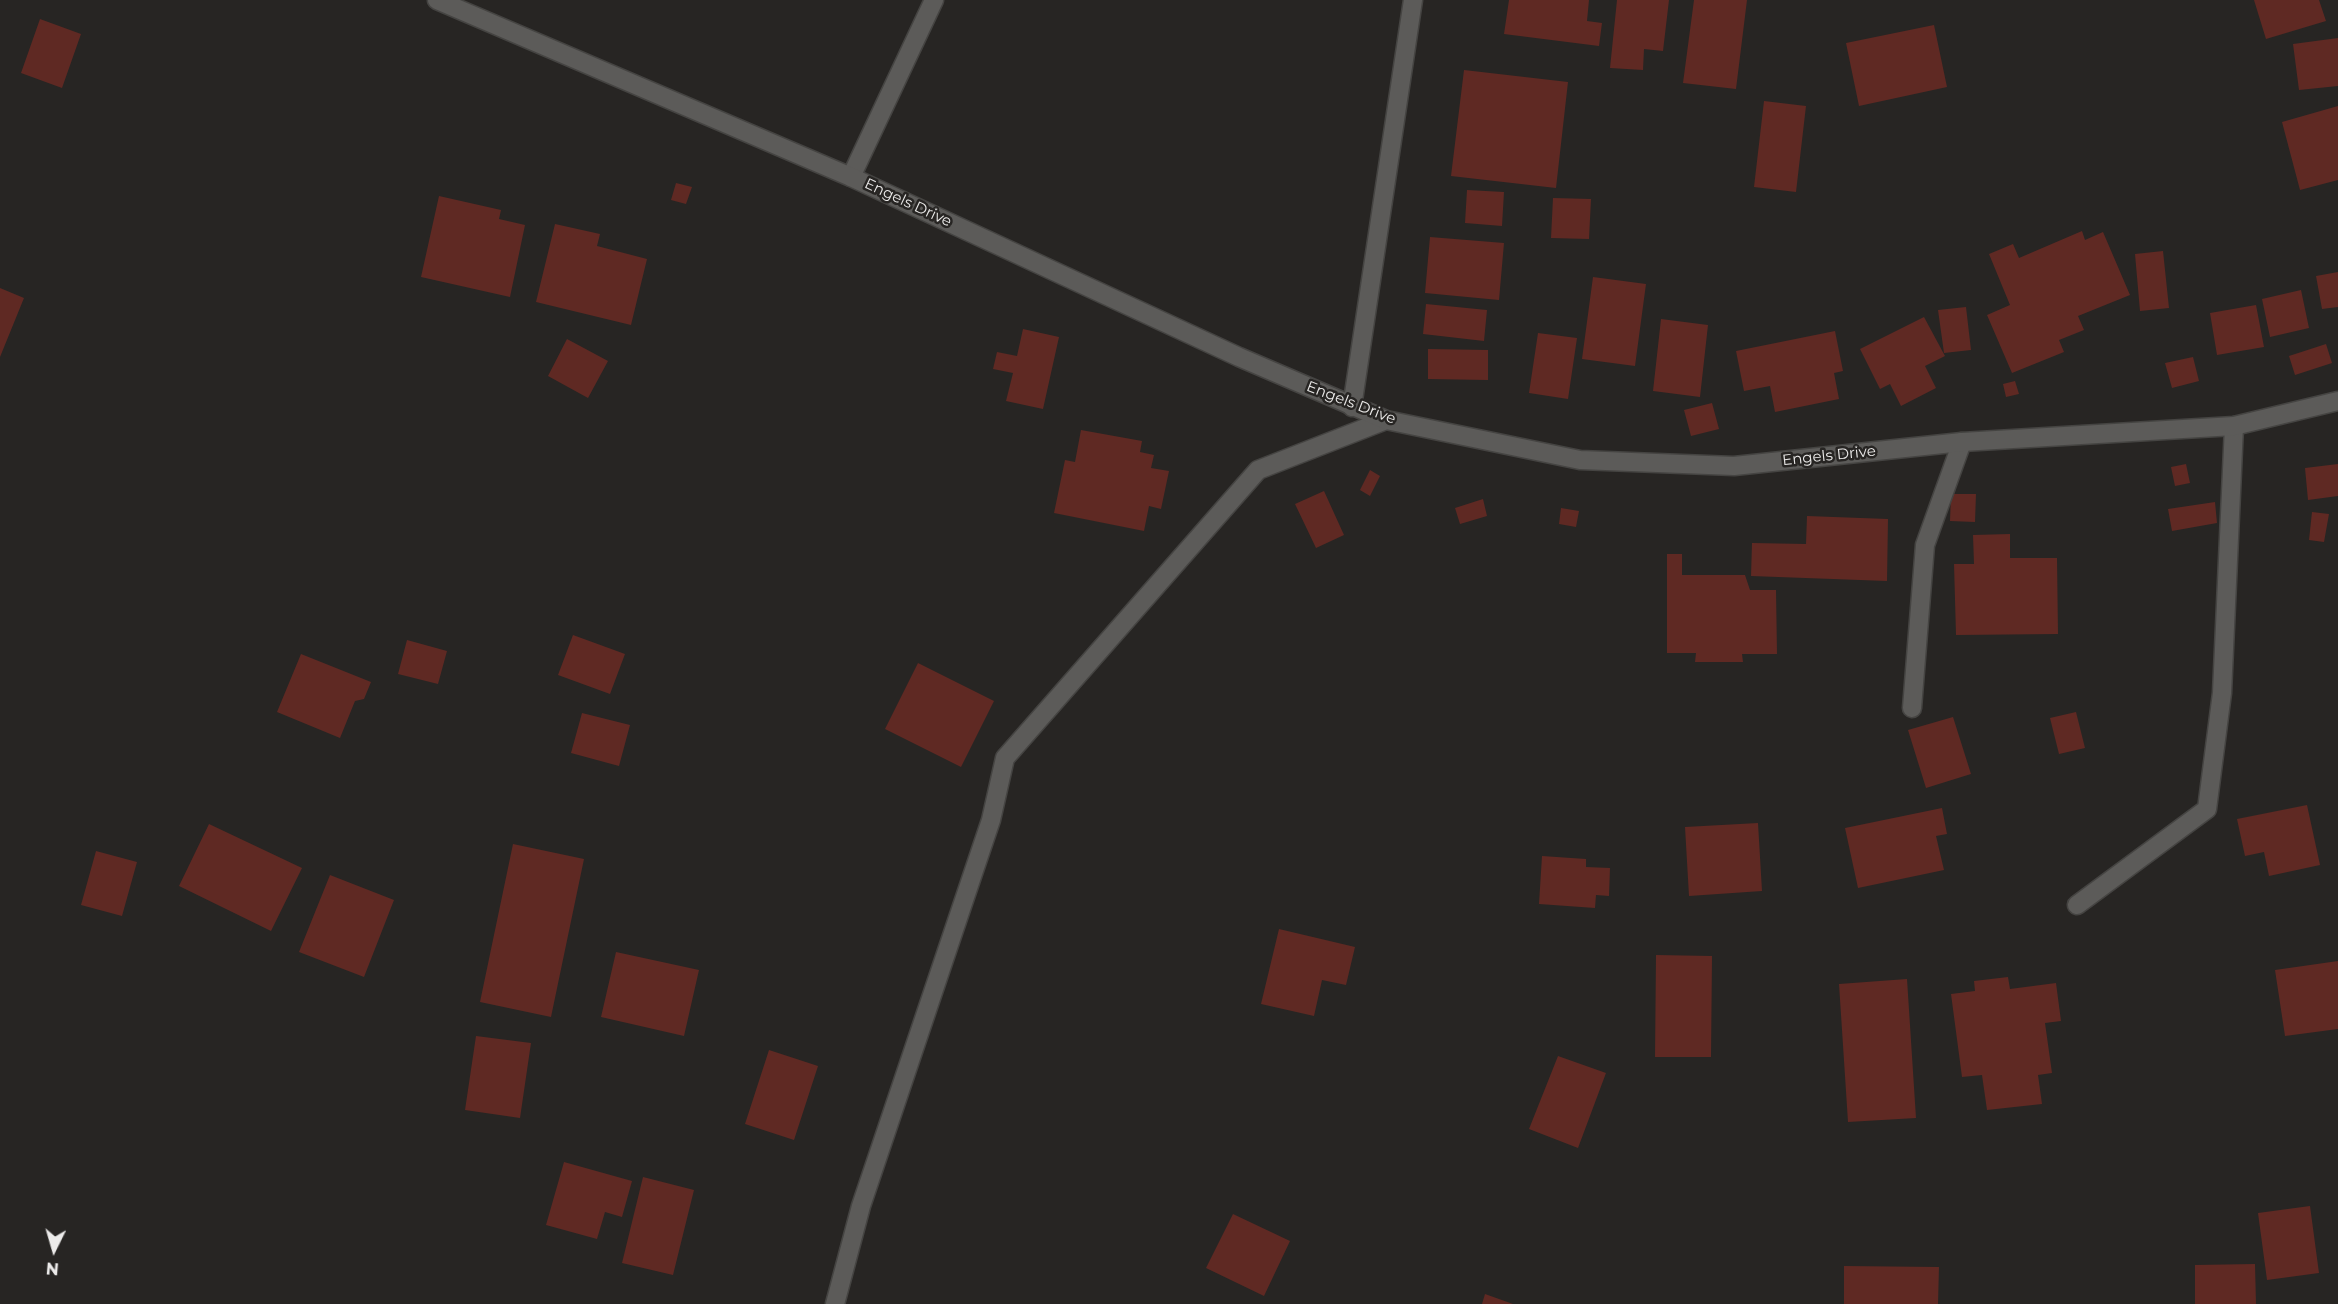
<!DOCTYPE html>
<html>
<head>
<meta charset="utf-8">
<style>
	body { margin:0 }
	#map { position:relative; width:2338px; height:1304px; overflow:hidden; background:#272523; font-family:Montserrat,sans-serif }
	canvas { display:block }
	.north { position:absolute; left:24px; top:1220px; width:60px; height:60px; -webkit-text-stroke:4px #272523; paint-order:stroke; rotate:185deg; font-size:16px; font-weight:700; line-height:24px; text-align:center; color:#ecebea }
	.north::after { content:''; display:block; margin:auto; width:21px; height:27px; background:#ecebea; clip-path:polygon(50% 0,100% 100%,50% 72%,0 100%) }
</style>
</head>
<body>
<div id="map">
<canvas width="2338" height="1304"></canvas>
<div class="north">N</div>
</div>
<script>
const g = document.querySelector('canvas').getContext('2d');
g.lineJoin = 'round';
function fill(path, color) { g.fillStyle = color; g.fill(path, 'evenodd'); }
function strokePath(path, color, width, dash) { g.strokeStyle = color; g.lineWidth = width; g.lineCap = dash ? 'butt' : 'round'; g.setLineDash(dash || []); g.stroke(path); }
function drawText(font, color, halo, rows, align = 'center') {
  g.font = font + ' Montserrat,sans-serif'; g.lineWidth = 5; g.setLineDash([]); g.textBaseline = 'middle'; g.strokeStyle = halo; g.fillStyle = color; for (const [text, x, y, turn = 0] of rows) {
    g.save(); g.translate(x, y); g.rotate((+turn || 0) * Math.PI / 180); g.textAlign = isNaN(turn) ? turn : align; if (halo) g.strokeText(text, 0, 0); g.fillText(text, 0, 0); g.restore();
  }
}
fill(new Path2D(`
	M1509,0H1589L1587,21L1602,23L1599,46L1504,34Z
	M1617,0H1669L1663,51L1644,49L1643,70L1610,68Z
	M1694,0H1747L1736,89L1683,83Z
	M2254,0H2319L2326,21L2266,39Z
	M40,19L81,34L62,88L21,73Z
	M1934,25L1947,87L1859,106L1846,43Z
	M2338,38V86L2299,90L2293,44Z
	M1464,70L1568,82L1556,188L1451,176Z
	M1764,101L1806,106L1796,192L1754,187Z
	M2338,106V180L2300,190L2282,122Z
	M676,183L692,187L686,204L671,200Z
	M1467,190L1504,192L1502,226L1465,223Z
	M439,196L501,210L499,219L525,225L510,297L421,277Z
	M1553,198L1591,199L1589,239L1551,238Z
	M555,224L600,234L597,246L647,259L631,325L536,302Z
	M2082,231L2085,240L2103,232L2130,295L2078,316L2084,330L2059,340L2064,352L2012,373L1987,315L2010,305L1989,254L2013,244L2019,258Z
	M1430,237L1504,243L1499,300L1425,293Z
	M2163,251L2169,308L2140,311L2135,254Z
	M2338,272V307L2322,309L2316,276Z
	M1593,277L1646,284L1635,366L1582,359Z
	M0,288L24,298L0,357Z
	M2301,290L2309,328L2270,337L2262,299Z
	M1426,304L1487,310L1484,341L1423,334Z
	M2256,305L2264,347L2217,355L2210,313Z
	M1966,307L1971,350L1944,353L1938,310Z
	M1924,317L1945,356L1925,366L1936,388L1901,406L1890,384L1880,389L1860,349Z
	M1661,319L1708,325L1700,397L1653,391Z
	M1023,329L1059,337L1043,409L1006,401L1013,373L993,369L997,352L1017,356Z
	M1835,331L1843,371L1834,373L1839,399L1775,412L1770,386L1744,391L1736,351Z
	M1538,333L1577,338L1568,399L1529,393Z
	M567,339L608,361L588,398L548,376Z
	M2326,344L2332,363L2295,375L2289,356Z
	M1428,349L1488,350V380L1428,379Z
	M2193,357L2199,381L2172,388L2165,363Z
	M2015,381L2019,394L2006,397L2003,384Z
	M1712,403L1719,429L1691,436L1684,410Z
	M1081,430L1142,441L1140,452L1154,455L1151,468L1169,471L1161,509L1149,506L1144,531L1054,513L1065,460L1075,462Z
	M2186,464L2190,483L2175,486L2171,467Z
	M2338,464V496L2308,500L2305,468Z
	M1370,470L1380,476L1370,496L1360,490Z
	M1324,491L1344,535L1316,548L1295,504Z
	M1951,494H1976L1975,522L1950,521Z
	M1483,499L1487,516L1460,524L1455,508Z
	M2215,502L2217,523L2172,531L2168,509Z
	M1561,508L1579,511L1576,527L1559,524Z
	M2312,512L2329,514L2324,542L2309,540Z
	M1807,516L1888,519L1887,581L1751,576L1752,543L1806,544Z
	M2010,534V558H2057L2058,634L1956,635L1954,564H1974L1973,535Z
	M1667,554H1682V575H1745L1750,590H1776L1777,654H1742L1743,662H1695L1696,653H1667Z
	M573,635L625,654L610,694L558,675Z
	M407,640L447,651L438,684L398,674Z
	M301,654L371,682L364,699L355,701L340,738L277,712Z
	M918,663L994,701L961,767L885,729Z
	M2076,712L2085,748L2059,754L2050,718Z
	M582,713L630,725L619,766L571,753Z
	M1953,717L1971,774L1926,788L1908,730Z
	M2307,805L2320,865L2269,876L2264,852L2245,856L2237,819Z
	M1942,808L1947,834L1936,836L1944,870L1858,888L1845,828Z
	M1758,823L1762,891L1689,896L1685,827Z
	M209,824L302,868L271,931L179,886Z
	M513,844L584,859L551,1017L480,1002Z
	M96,851L137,862L122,916L81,905Z
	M1542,856L1586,859V867L1610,868L1609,896L1596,895L1595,908L1539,904Z
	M330,875L394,900L364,977L299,952Z
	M1279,929L1355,947L1346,985L1322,980L1314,1016L1261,1004Z
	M616,952L699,970L684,1036L601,1017Z
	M1656,955L1712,956L1711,1057H1655Z
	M2338,961V1029L2285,1036L2275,970Z
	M2008,977L2010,989L2056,983L2061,1021L2045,1023L2052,1073L2038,1075L2042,1104L1987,1110L1982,1075L1962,1077L1951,994L1975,991L1974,981Z
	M1907,979L1916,1118L1848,1122L1839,984Z
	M476,1036L531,1043L520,1118L465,1110Z
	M769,1050L818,1066L794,1140L745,1124Z
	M1558,1056L1606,1073L1578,1148L1529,1129Z
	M564,1162L632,1181L622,1217L605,1212L597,1239L546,1225Z
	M643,1177L694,1190L673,1275L622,1263Z
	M2310,1206L2319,1273L2267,1280L2258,1213Z
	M1233,1214L1290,1241L1264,1296L1206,1268Z
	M2255,1264L2256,1304H2195V1265Z
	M1844,1266L1939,1267L1938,1304H1844Z
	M1485,1294L1513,1304H1482Z`), '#5f2923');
const street = new Path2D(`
	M851,177L934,0
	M1352,407L1413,0
	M1912,708L1925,545L1962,442
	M2077,905L2207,809L2222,693L2234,426
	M835,1304L861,1206L991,820L1005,758L1258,470L1386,420`);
const secondary = new Path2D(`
	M437,0L851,177L1239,357L1386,420L1580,460L1734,466L1962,442L2234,426L2338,401`);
strokePath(street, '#454442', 21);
strokePath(secondary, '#454442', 21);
strokePath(street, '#5c5b59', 18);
strokePath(secondary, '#5c5b59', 18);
drawText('15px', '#ecebea', '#272523', [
	["Engels Drive",908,203,25],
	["Engels Drive",1351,403,21],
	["Engels Drive",1829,456,-6]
]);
</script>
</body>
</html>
